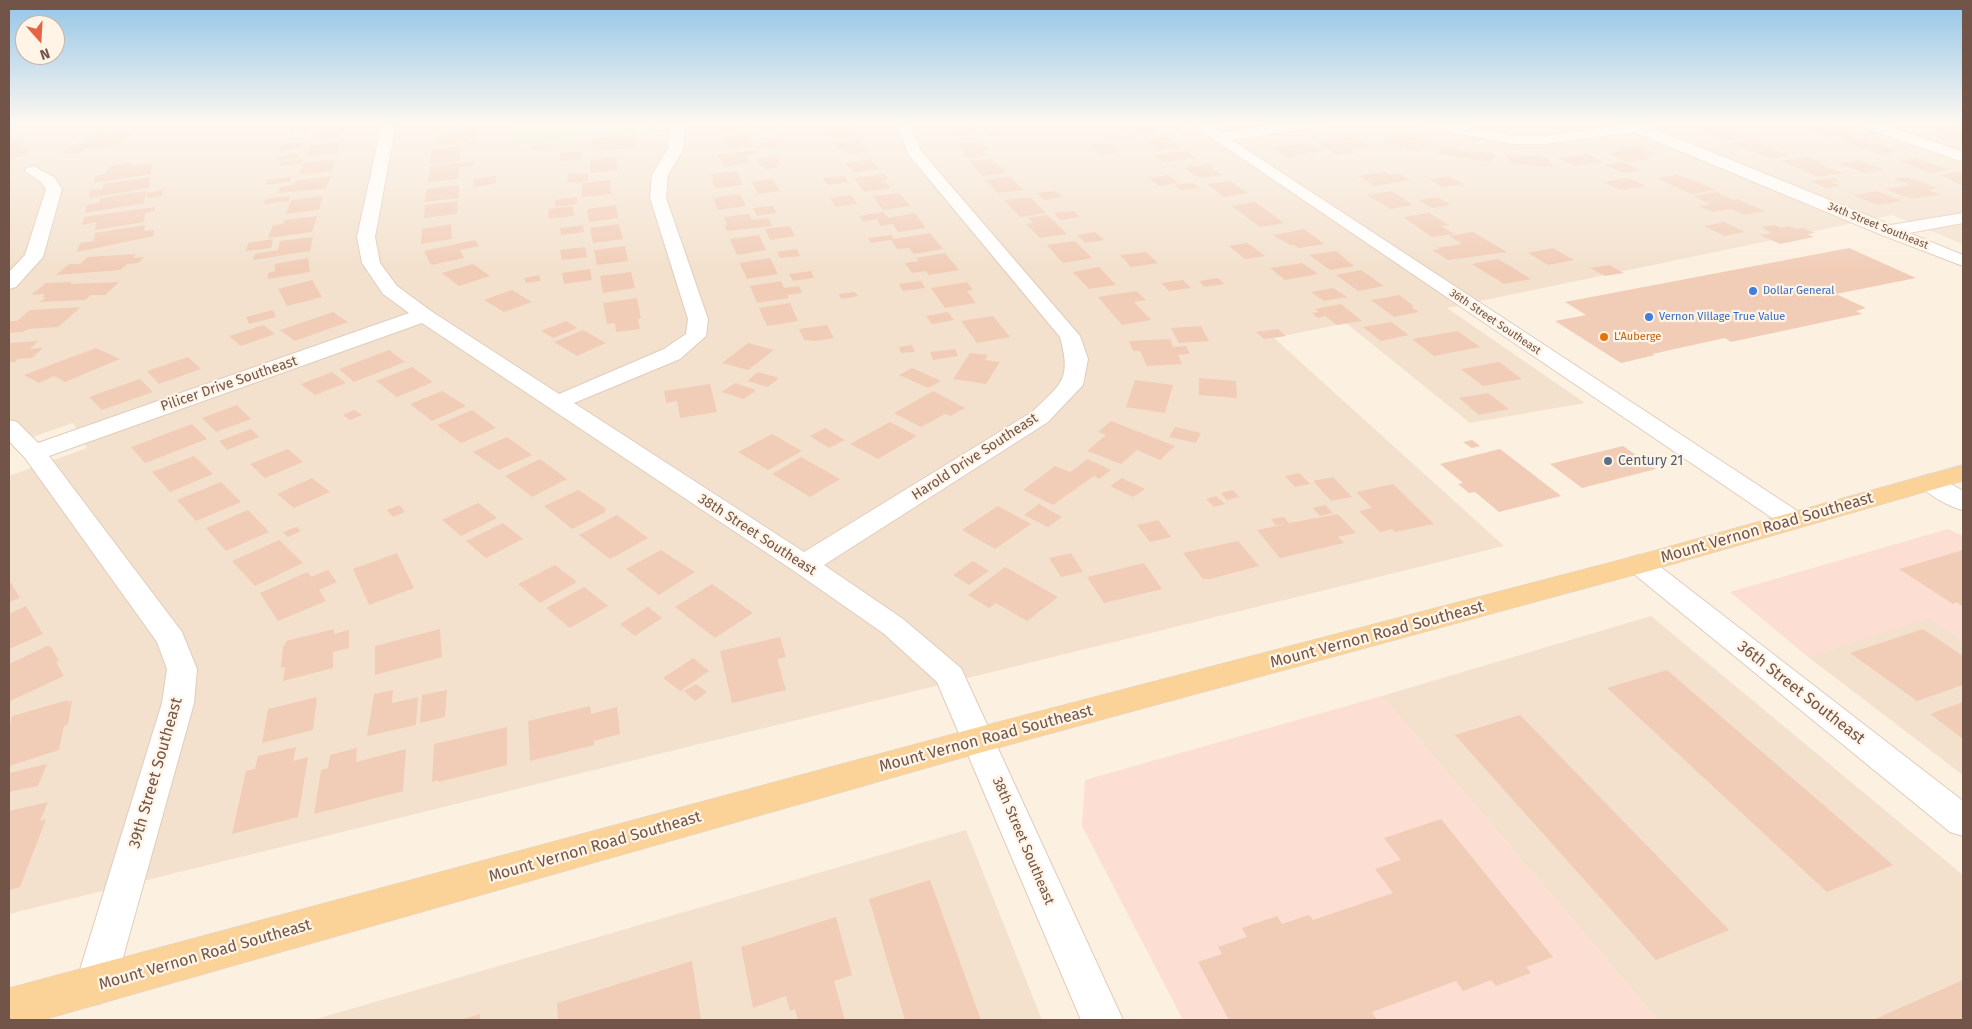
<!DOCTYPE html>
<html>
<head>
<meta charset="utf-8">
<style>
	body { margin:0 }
	#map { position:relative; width:1972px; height:1029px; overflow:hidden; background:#fcf0e0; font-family:"Fira Sans",sans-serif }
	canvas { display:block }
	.frame { position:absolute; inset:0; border:10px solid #725548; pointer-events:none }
	.north { position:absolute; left:15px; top:15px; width:50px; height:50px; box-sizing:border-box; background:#fff4e6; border:1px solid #c7b4a7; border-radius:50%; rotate:161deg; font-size:14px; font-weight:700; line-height:20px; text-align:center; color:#725548 }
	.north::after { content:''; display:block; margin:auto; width:18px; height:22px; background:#e66445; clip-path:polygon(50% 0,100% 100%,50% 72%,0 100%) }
</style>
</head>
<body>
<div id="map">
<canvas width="1972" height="1029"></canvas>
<div class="frame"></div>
<div class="north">N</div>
</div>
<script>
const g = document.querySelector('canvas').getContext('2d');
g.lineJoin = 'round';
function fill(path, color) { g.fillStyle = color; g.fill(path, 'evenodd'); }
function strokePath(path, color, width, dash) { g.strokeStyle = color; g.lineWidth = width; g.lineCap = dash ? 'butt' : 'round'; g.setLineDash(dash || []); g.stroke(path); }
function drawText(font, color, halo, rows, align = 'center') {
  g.font = font + ' "Fira Sans",sans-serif'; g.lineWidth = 4.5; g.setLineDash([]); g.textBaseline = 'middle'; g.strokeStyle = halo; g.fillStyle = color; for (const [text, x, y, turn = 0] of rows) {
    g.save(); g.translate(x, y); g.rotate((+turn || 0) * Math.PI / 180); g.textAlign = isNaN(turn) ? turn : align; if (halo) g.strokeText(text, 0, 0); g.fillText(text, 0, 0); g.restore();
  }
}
fill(new Path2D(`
	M9,123H511L512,146L695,125V123H1173L1185,132L1227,126L1223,123H1963V244L1892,215L1447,308L1585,403L1470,423L1346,323L1274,338L1504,546L9,914V476L87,448L73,423L9,445Z
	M1651,616L1963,875V1020H1658L1382,696Z
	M1929,617L1963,641V775L1808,657Z
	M966,830L1042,1020H313Z`), '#f3e1ce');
fill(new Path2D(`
	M1948,529L1963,536V641L1929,618L1808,657L1730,592Z
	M1382,696L1658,1020H1183L1082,826L1085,780Z`), '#fcded3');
fill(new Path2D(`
	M511,123H652L653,130L512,146Z`), '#d1e9bf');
fill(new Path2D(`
	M435,123H462V128L434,131Z
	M719,123H754V125L746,126L748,129L723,132Z
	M766,123H777L781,129L761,131L757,124Z
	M853,123L855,127H852L857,136L832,138L829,132L821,133L819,130L836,128L834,124Z
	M971,123L980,133L952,136L946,129H950L946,124Z
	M1146,123H1149L1160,131L1141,134L1130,126Z
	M1786,123H1819L1849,134L1829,137Z
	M309,126L308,131L290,133L292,128Z
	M346,126L340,137L317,139L321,129Z
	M1718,127L1744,137L1725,140L1699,130Z
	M1946,128L1963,130V142L1928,131Z
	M476,129V137L469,138V141L477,140V143L468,144V142L435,146L436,137L450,135V132Z
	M1002,130L1007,134L988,136L984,131Z
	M136,132L109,148H86L79,153H60L77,143H81L97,133H110L103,136H110L116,133Z
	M746,134L753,146L729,149L723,137Z
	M635,135V148L592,151L591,139Z
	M1131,135L1135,138L1120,140L1115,136Z
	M1386,135L1426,139L1424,149L1420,148V151L1406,150V147L1383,144Z
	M1851,136L1869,141L1898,151L1878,154L1837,138Z
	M1169,137L1183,148L1160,151L1146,140Z
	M1354,137L1371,147L1350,150L1355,153L1337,155L1315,142Z
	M859,138L863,147H866L869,152L848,154L845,149L837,150L832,141Z
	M23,139L21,149L28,148V155L9,159V142Z
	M779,140L782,145L762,148L759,143Z
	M1750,140L1790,156L1771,159L1732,143Z
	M981,141L991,150L982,151L986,156L967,158L962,153H965L957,144Z
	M304,142L301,149L279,151L282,144Z
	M340,142L337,153L307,156L311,145Z
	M1110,143L1121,152L1101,155L1090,145Z
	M1308,143L1322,151L1295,155L1298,157L1288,158L1272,148Z
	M552,144L551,148L531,150L532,146Z
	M459,146V150H461L460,161L429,164L433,149Z
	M1638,146L1657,154L1644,156L1651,159L1628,162L1608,154L1621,151L1616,149Z
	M1444,147L1475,152L1476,151L1496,154L1491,162L1438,154Z
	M757,150L759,154L747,156L750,163L724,167L718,155Z
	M582,151V159L560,161V153Z
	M1186,151L1196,158L1164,162L1154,155Z
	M299,154L297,158L277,160L279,156Z
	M1587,154L1604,162L1575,166L1558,158Z
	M1506,155L1547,157L1554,167L1512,164Z
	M777,156L781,164H776L778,168L766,169L764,166H760L757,159Z
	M617,157V170L590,173V160Z
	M1808,157L1825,163L1820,164L1843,173L1818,177L1781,161Z
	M1917,158L1949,170L1930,173L1899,161Z
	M303,159L301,164L279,166L282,161Z
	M335,159L332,171L299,175L303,163Z
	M871,159L879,169L853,173L846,163Z
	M991,159L995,162L1007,173L982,176L970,161Z
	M1859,160L1884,170L1864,173L1838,163Z
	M474,161V165L459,167L458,179L428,182L431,166Z
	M1623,162L1642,171L1624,173L1605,165Z
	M131,163L130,166L152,163L151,174L93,183L95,176L106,174L107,169H110L111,166Z
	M1207,164L1222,175L1199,178L1184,168Z
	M737,171L743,185L715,188L710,174Z
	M1385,172L1390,175L1399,174L1410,180L1375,186L1358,176Z
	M1957,172L1963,174V186L1941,175Z
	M588,173V181L567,183L568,174Z
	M884,174L889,179L884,180L890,188L864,192L854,178Z
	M1168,175L1179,183L1159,186L1149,178Z
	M1677,175L1693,180L1715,190L1691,194L1657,178Z
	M331,176L325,189L278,193L280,187L294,185L295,181Z
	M496,176V184L473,187L474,179Z
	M844,176L848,182L827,185L823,178Z
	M1010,176L1023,190L998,193L985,180Z
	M1449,176L1463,184L1443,187L1429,179Z
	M150,177L149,188L89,198L90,190L102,189L103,184Z
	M291,177L290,182L265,185L266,180Z
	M1907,177L1938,188L1928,190L1940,195L1911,199L1885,189L1911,185L1894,179Z
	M1628,178L1646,186L1621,190L1603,182Z
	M1833,178L1839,181L1832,182L1841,186L1826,188L1809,181Z
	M772,179L780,191L758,194L752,182Z
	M610,180L611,194L582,197V183Z
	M1230,181L1248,193L1224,197L1207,184Z
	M1192,183L1199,188L1181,190L1174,185Z
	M459,185V198L425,202L426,189Z
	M163,190L162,196L147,198V193Z
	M146,191L144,203L85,213L87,205L99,203L100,198Z
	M1055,191L1063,197L1045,200L1037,193Z
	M1392,191L1413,205L1390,209L1367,195Z
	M1877,191L1902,201L1878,205L1853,195Z
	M1716,192L1733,200L1737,199L1765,211L1744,215L1731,209L1713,212L1698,206L1710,204L1693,196Z
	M899,193L910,206L883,210L873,196Z
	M740,194L746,206L718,210L713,198Z
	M851,195L857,204L835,207L830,198Z
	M290,196L288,201L264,204L266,199Z
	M323,196L319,210L286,214L291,200Z
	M577,197V204L555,207V200Z
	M1030,197L1046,213L1020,217L1004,200Z
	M1437,197L1451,205L1432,208L1419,200Z
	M458,201L457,214L424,218L425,205Z
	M1255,202L1284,223L1260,227L1232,206Z
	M616,205L618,218L589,222L587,209Z
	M573,206L574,216L549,219L548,209Z
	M773,206L777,213L757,216L753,208Z
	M155,207V211L145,213L144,222L95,230L97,222L82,225L84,217Z
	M1074,211L1080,217L1060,220L1054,213Z
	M883,212L888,218L863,221L859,216Z
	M915,213L926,228L898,232L893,224L881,226L877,220Z
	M1429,213L1449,225L1441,226L1454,234L1432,237L1403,217Z
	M749,214L752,220L768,218L772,226L727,231L724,225H727L724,217Z
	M1046,215L1053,220L1067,234L1040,238L1026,224L1033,223L1028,218Z
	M317,216L312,232L268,238L273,225L283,224L284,220Z
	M1724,222L1745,232L1725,236L1704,226Z
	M451,224L452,239L421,244L422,229Z
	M619,224L623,239L593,243L590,228Z
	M145,225L144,231L154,230V236L77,252L80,243L94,241L95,233Z
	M583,225L584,232L561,235L560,228Z
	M1775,225L1781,228L1789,226L1796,229L1803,228L1815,233L1808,234L1814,237L1780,244L1760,235L1771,233L1761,227Z
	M790,226L795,236L770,240L765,229Z
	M1304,229L1324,244L1299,248L1294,245H1290L1273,235Z
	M1095,232L1104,240L1085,243L1077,235Z
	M1473,232L1507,252L1448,260L1433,250L1440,249L1437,248L1462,244L1449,236Z
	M930,233L943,249L914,254L909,248L897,249L891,240L871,243L868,238L891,235L894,239Z
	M759,235L766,250L737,255L730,239Z
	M313,237L310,251L253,260L255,254L278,250L280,241Z
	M273,239L271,248L246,251L248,243Z
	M475,240L479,246L460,250L464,258L431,265L424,251Z
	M1075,241L1092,258L1063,263L1047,245Z
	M1247,243L1253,247L1265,256L1245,259L1229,246Z
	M625,246L628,261L597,265L594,250Z
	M585,247L587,257L562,260L560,250Z
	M1553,248L1574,260L1548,265L1528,253Z
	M1849,248L1916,278L1836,294L1866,308L1856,311L1862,314L1731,342L1725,338L1652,354L1655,355L1621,363L1555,321L1586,315L1565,302Z
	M797,249L800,256L780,258L777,252Z
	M1336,251L1354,266L1330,270L1309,255Z
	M1146,252L1158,263L1131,267L1120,255Z
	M945,253L959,270L929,275L926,271L912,273L905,263L919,261L916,258Z
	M136,254L133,258L144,257L138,263L127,264L120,270L56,275L69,264H80L88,257Z
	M308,258L310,272L268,279V273L275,271V264Z
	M770,258L778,274L747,279L740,263Z
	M1498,259L1531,279L1504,284L1472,264Z
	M1302,263L1318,274L1285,280L1270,268Z
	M473,264L490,276L459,286L442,273Z
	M1609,265L1624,273L1605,276L1590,268Z
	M1099,267L1116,285L1089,289L1073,272Z
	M590,269L592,280L564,284L562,273Z
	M1361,270L1384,286L1358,291L1336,275Z
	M811,271L814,278L793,281L789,274Z
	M631,272L635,288L603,293L600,276Z
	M539,275L541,281L526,283L524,278Z
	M1218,278L1224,284L1204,287L1199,281Z
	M312,280L322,297L287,306L278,289Z
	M1183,280L1191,288L1169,291L1161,283Z
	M781,281L784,288L799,286L802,293L787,295L789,298L757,303L750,286Z
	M921,281L925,288L903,291L899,284Z
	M72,282L70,284L119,282L105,295H91L85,300L40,302L46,297H42L45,294L31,295L46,283Z
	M967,282L973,290L967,291L976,303L945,308L931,288Z
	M1333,288L1347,297L1324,301L1311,292Z
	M512,290L532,302L504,312L484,300Z
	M1136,291L1146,300L1134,302L1151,320L1122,325L1098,297Z
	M855,292L858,296L841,299L839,294Z
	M1399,295L1414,306L1411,307L1419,312L1394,317L1371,300Z
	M637,298L641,319H638L640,329L616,332L615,323L607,324L603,303Z
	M790,303L798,321L767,326L759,308Z
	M1341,304L1362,321L1337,325L1325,316L1318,318L1312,313L1319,312L1315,309Z
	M81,307L58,327L28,329L23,332L9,333V321H17L30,310Z
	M273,310L276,317L249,324L246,317Z
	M333,312L348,322L295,341L280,330Z
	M948,312L954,320L932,324L926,316Z
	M993,316L1010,337L977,343L961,321Z
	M566,321L578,328L553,338L541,331Z
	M1391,322L1409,335L1381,341L1363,327Z
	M263,325L275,334L241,346L229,336Z
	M827,325L834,338L815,341L804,340L799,329Z
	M1201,326L1209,341L1179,343L1171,328Z
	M1278,329L1286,336L1264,339L1256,332Z
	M583,330L606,343L577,356L554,342Z
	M1458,331L1480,347L1434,356L1412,339Z
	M1170,339L1173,347L1186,346L1190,354L1178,355L1182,364L1147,366L1140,351H1133L1129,341Z
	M38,341L30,349L43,348L32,358L18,359L15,362H9V343Z
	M748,343L774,350L748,370L722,363Z
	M912,345L915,352L901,353L899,347Z
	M96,348L120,359L65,382L54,376L39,383L24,375Z
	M955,349L958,356L933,360L930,352Z
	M389,350L405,362L354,382L339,369Z
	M970,353L988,355L985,360L1000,362L986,384L953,379Z
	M188,357L201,369L159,384L147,371Z
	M1499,362L1522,379L1483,386L1461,369Z
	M412,367L433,382L397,397L376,381Z
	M912,368L941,381L928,388L899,375Z
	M332,372L346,383L315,395L301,384Z
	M758,372L779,378L768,387L747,381Z
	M1199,378L1236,381L1237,398L1199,395Z
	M140,379L153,392L102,410L89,397Z
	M1135,380L1173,385L1165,413L1126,407Z
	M735,383L756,390L744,399L722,392Z
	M710,384L717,412L680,418L677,401L666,403L664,391Z
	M442,391L466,406L432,421L410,404Z
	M933,391L965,408L950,416L945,414L921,427L894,413Z
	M1488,393L1509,409L1479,415L1459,398Z
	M237,405L251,419L216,432L202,418Z
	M354,410L362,415L350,420L343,415Z
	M472,410L496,428L461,443L437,425Z
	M1111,421L1175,446L1160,460L1137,450L1121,464L1087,451L1106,435L1098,432Z
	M890,422L917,436L878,459L850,444Z
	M192,424L207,439L145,463L131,447Z
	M1175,427L1201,433L1196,443L1169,437Z
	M825,428L845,440L829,448L810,436Z
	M251,429L259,437L227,450L219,441Z
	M772,434L802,451L768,470L738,452Z
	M507,437L532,455L499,470L473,452Z
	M1472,440L1480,446L1472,448L1463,442Z
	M1623,446L1656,469L1582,488L1550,464Z
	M288,449L303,462L265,478L250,464Z
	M1500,449L1561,496L1499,512L1475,492L1469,493L1458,484L1463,483L1440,464Z
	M194,456L213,474L170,492L152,472Z
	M801,457L840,479L810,497L772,474Z
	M540,459L567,479L532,497L505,476Z
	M1088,459L1111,470L1099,479L1094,476L1053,505L1023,490L1055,466L1070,472Z
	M1299,473L1310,484L1295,487L1285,476Z
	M1333,477L1352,497L1331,501L1313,481Z
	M312,478L330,492L294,508L277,494Z
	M1122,478L1145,489L1133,497L1110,486Z
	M221,482L241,502L196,521L177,500Z
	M1393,484L1434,524L1395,532L1392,529L1380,532L1359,511L1372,508L1356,492Z
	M578,490L607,509L604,510L606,512L572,529L544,506Z
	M1233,490L1239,497L1227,500L1221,493Z
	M1216,496L1225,504L1214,507L1206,499Z
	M478,503L497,518L461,536L442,520Z
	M1039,504L1062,517L1048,527L1024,515Z
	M399,505L405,512L393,517L387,510Z
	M1325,505L1333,513L1320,516L1313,508Z
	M998,506L1031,524L995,549L962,530Z
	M248,510L269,532L226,551L206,528Z
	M1338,514L1356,533L1338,537L1344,543L1280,558L1257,530L1286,524L1276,525L1271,519L1284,517L1289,523Z
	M617,515L648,538L610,559L579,535Z
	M1158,520L1171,537L1150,542L1137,525Z
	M503,523L523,539L486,558L466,541Z
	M296,527L301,531L288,537L283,532Z
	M279,540L303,563L255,586L232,561Z
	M1238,541L1259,566L1210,579H1203L1183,553Z
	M661,550L695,572L659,595L626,569Z
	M1963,550V607L1957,602L1953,604L1899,569Z
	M397,553L414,588L369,605L353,569Z
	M1071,553L1083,572L1061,577L1049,558Z
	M973,561L989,571L969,585L953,575Z
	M1144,563L1162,589L1104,603L1087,577Z
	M555,565L577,582L540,603L518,584Z
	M1005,567L1058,597L1027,621L996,603L989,608L968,595Z
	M328,570L337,582L319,590L326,601L278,621L260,593L308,572L311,577Z
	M9,580L20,598L9,602Z
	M712,584L753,613L715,638L675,607Z
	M584,587L608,606L570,628L546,608Z
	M26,606L43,634L9,649V614Z
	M648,607L662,618L635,636L620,624Z
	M334,629V634L349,630V648L333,652V668L283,681L285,667L281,668L283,646H285L286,641Z
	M440,629L442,657L375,675V646Z
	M1923,629L1963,656V685L1917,701L1850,653Z
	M780,637L786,657L777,659L786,690L732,703L720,651Z
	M47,646L51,647L59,661L56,662L64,676L10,701L9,664Z
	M693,658L709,671L680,691L663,678Z
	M1667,670L1893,865L1827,892L1607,688Z
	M696,684L707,692L695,701L684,691Z
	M393,690L392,703L418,697L416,725L367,736L374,694Z
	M447,690L445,717L420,723L422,695Z
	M317,697L313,730L262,743L268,709Z
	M68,700V702L72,701L68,724L64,726L59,750L9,766V731L12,716Z
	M1963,702V739L1930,714Z
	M590,706L591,714L617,707L620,734L594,741V745L530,761L528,721Z
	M1520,715L1729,930L1656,960L1455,735Z
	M507,727V765L438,782V780L432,782L434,744Z
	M296,747L293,761L308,757L298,817L232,834L246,771L255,769L258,756Z
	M357,748L356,762L406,749L403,791L314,814L321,770L328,768L330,755Z
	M47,764L38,786L9,792V773Z
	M48,802L40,821L46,819L20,887L9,890V811Z
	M1441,819L1553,957L1526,967L1531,973L1496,986L1491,980L1463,991L1456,981L1372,1012L1377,1020H1229L1198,962L1222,954L1218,947L1247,937L1242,928L1277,916L1282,924L1309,915L1313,920L1393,893L1375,869L1401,860L1384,838Z
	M930,880L981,1020H905L869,899Z
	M836,917L852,975L834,981L845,1020H798L795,1009L790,1011L786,996L753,1008L741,947Z
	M692,961L701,1020H558L557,1003Z
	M1963,980V1020H1873Z
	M480,1014V1020H460Z`), '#f1cdb8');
const street = new Path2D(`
	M382,123H396L375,237L380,263L397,286L431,311L559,394L664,349L686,334L688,319L650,198L652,175L668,148L670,133L667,123H681L684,133V148L668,175L666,198L708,319L706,336L680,359L574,403L804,552L1032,412C1061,384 1072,380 1060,337L909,155L896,123H910L921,151L1080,336L1088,359L1083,385L1048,422L824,565L903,619L961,668L1123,1020H1081L937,682L883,633L794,571L422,323L49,456L182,632L197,669L194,703L115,986L109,1000L95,1005L81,1000L75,986L162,703L167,669L157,642L25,458L9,441V420L17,422L38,443L409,313L383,294L362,263L357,237Z
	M1190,123H1207L1221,132L1286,123H1329L1322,127L1232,140L1802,514L1806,520L1802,526L1793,528L1784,526Z
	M1414,123H1448L1515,136H1544L1620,125L1619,123H1640L1891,225L1963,213V223L1909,233L1963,255V266L1882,235L1634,132L1544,144H1515L1421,127Z
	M1857,123H1879L1963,152V162L1859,126Z
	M33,166L54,177L62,189L43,257L16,287L9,289V272L25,255L46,189L42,183L25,171L27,168Z
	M1930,474L1939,477L1963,491V510C1949,507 1926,494 1917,482L1921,477Z
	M1639,555L1649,558L1963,801V836L1950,832L1629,570L1625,564L1629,558Z`);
const primary = new Path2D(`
	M1963,465V481L1649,571L979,753L43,1020H9V988L979,727L1635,556Z`);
strokePath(street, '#e0ccbc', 2);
strokePath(primary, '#dad3cf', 1);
fill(street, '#fff');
fill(primary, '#fbd398');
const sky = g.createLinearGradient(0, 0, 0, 268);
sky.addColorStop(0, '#93c5e7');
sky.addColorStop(0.46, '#fef8f1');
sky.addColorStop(1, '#fef8f100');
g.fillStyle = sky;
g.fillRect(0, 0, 1972, 268);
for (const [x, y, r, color] of [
	[1753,291,5,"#3f7fe0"],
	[1649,317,5,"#3f7fe0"],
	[1604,337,5,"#e8710a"],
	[1608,461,5,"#5c6f8a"]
]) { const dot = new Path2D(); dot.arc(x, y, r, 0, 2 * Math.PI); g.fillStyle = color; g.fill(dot); strokePath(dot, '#fff4e6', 2); }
drawText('11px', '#725548', '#fff4e6', [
	["34th Street Southeast",1878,226,22],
	["36th Street Southeast",1495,322,34]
]);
drawText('11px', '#366cbe', '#fff4e6', [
	["Dollar General",1763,291],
	["Vernon Village True Value",1659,317]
], 'left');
drawText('11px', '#c56008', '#fff4e6', [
	["L'Auberge",1614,337]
], 'left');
drawText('14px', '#725548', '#fff4e6', [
	["Pilicer Drive Southeast",229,384,-19],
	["Harold Drive Southeast",975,457,-33],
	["38th Street Southeast",757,535,33],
	["38th Street Southeast",1023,841,67]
]);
drawText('14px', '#4e5e75', '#fff4e6', [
	["Century 21",1618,461]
], 'left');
drawText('16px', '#725548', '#fff4e6', [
	["Mount Vernon Road Southeast",1767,528,-16],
	["Mount Vernon Road Southeast",1377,635,-15],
	["36th Street Southeast",1801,693,38],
	["Mount Vernon Road Southeast",986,739,-15],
	["39th Street Southeast",156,773,-74],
	["Mount Vernon Road Southeast",595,847,-16],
	["Mount Vernon Road Southeast",205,955,-16]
]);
</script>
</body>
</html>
